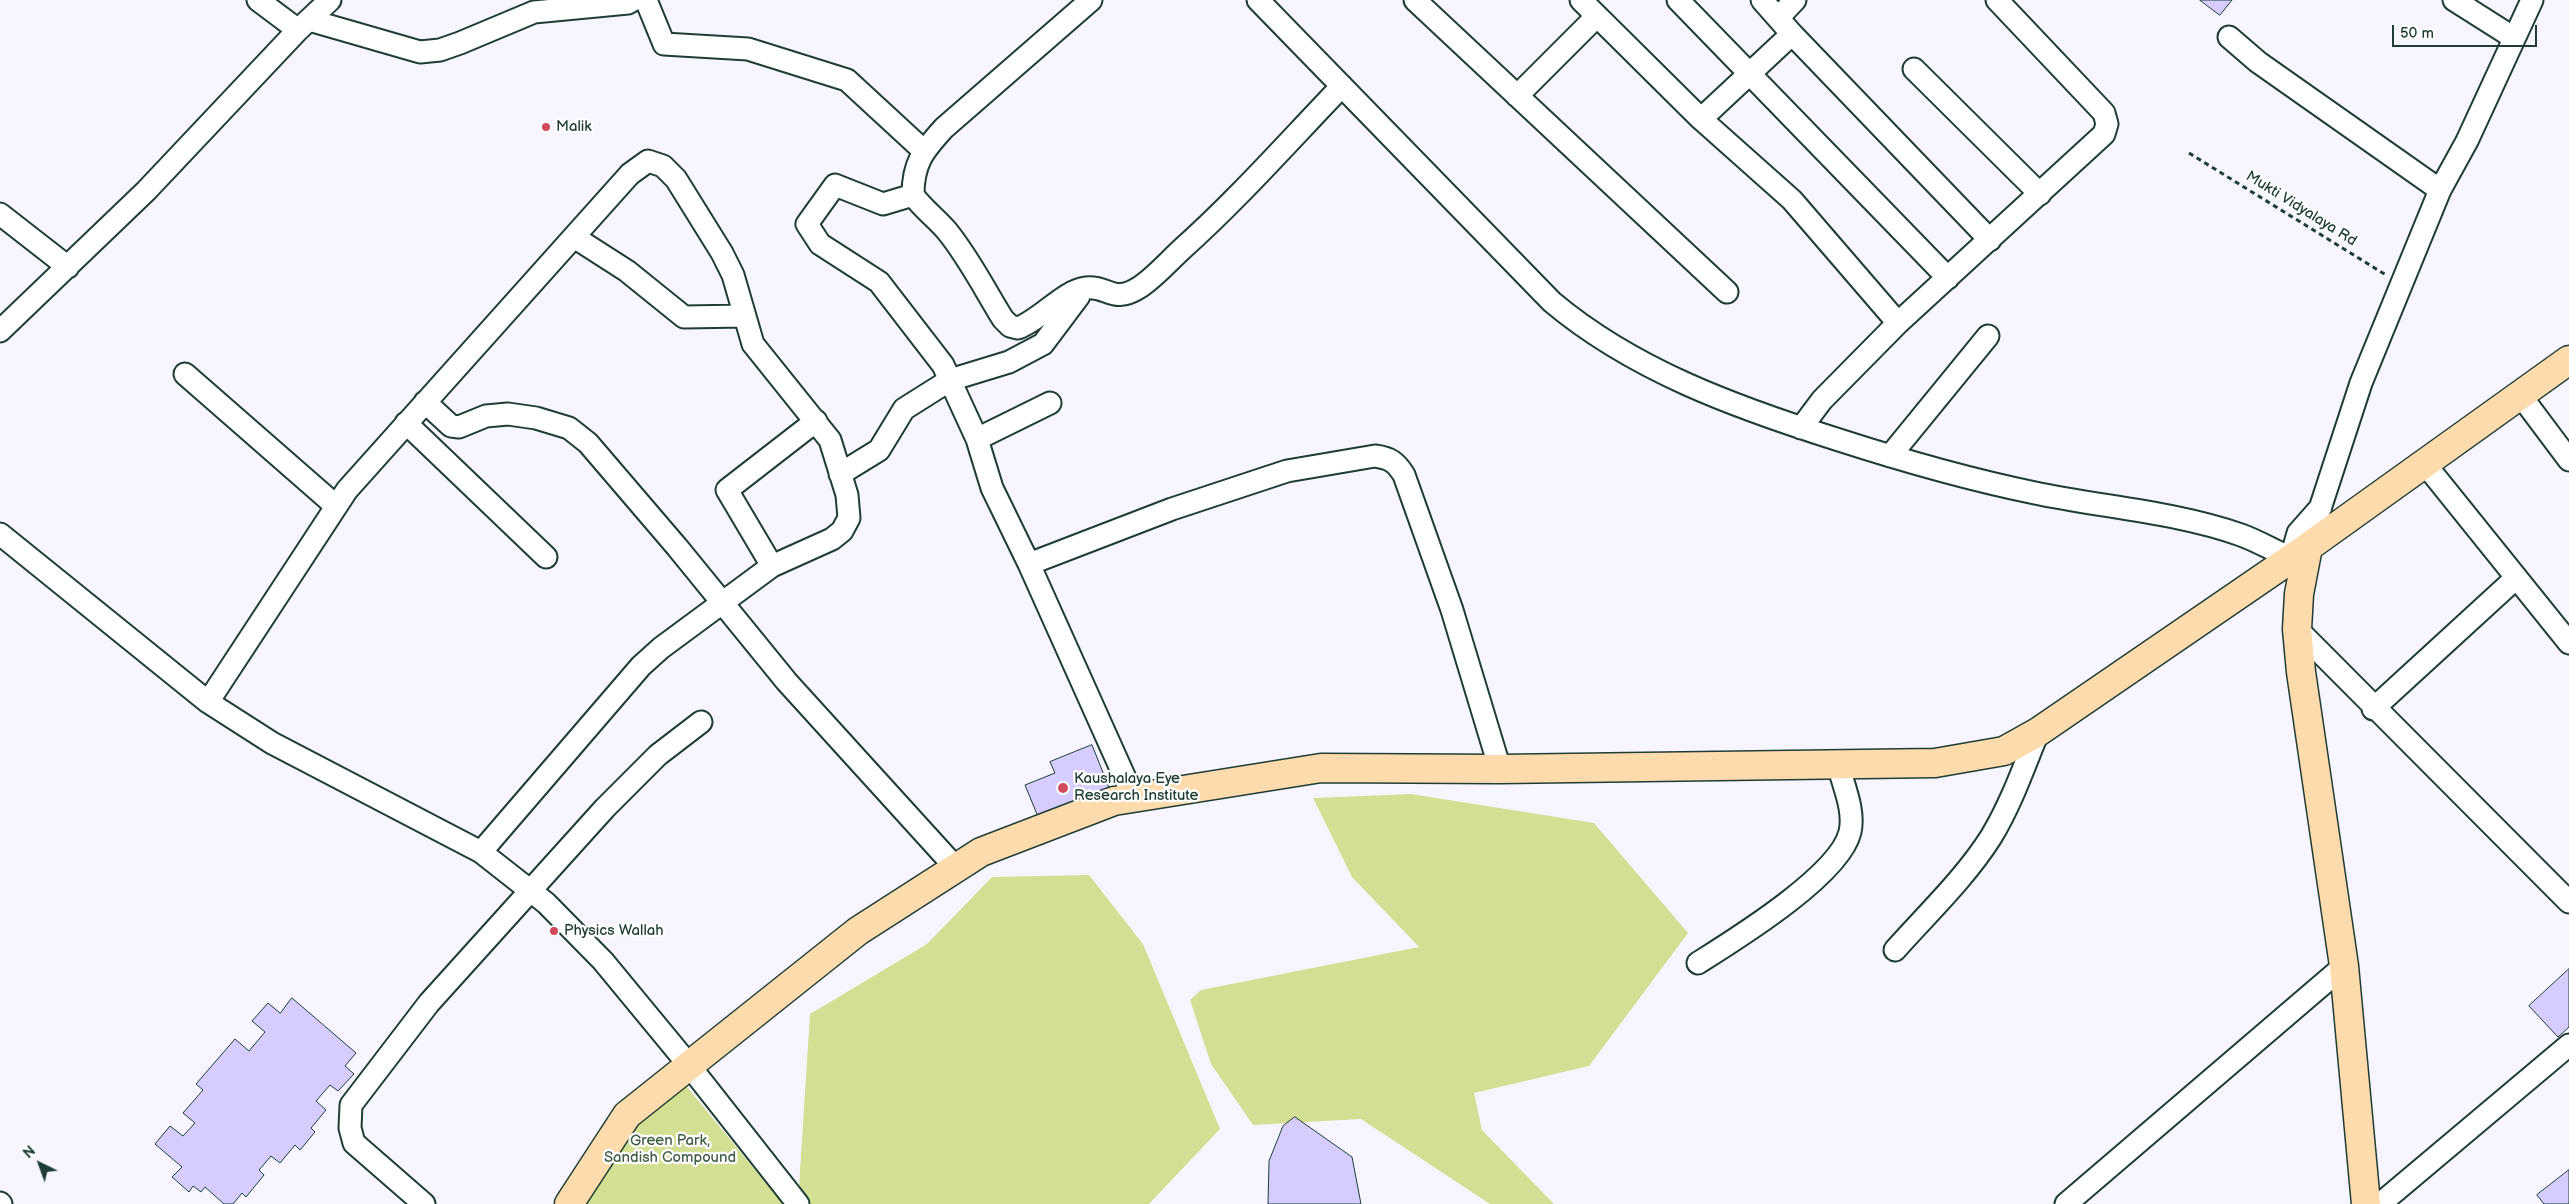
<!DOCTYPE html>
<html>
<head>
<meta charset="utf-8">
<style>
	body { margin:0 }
	#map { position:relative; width:2569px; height:1204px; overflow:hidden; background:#f7f5ff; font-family:"Balsamiq Sans",sans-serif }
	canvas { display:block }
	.north { position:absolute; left:15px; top:1139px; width:50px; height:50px; -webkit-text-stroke:4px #fff; paint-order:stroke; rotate:318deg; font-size:14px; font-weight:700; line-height:20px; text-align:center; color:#1f3d34 }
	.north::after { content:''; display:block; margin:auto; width:18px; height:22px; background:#1f3d34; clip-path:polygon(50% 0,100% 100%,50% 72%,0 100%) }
	.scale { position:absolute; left:2392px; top:25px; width:145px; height:22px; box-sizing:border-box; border:2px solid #1f3d34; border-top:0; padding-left:6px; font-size:15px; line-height:18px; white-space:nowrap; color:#1f3d34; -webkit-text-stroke:4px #fff; paint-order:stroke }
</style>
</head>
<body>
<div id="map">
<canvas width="2569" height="1204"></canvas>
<div class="north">N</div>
<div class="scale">50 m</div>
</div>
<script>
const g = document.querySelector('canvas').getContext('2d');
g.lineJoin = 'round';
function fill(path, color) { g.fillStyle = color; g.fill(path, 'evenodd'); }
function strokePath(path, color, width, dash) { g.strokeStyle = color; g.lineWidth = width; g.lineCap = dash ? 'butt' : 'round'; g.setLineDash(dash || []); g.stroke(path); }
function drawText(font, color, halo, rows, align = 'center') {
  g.font = font + ' "Balsamiq Sans",sans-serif'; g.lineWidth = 4.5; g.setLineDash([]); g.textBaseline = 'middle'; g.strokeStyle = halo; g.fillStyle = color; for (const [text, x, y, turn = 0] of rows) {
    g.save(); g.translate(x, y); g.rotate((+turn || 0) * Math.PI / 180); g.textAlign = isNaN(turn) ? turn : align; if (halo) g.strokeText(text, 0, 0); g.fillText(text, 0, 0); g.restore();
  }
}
fill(new Path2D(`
	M1411,794L1594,823L1688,933L1589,1066L1474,1093L1482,1130L1554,1204H1490L1361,1119L1253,1125L1211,1064L1190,1000L1201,990L1419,947L1352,877L1313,798Z
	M1089,875L1143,944L1220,1129L1149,1204H800L798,1202L810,1014L927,944L992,877Z
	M679,1077L783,1204H569L627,1115Z`), '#d3e093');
const building = new Path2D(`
	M2200,0H2232L2220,15Z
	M1092,745L1112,795L1041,824L1025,785L1055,773L1050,762Z
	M2569,969V1027L2558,1037L2529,1006Z
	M292,998L356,1053L345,1066L354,1074L338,1091L330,1085L316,1101L326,1110L311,1128L315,1132L300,1150L295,1145L280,1163L271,1156L259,1170L264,1175L246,1197L242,1193L233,1204H224L205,1187L201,1192L193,1186L189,1192L172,1177L182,1167L155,1144L170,1126L183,1136L195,1123L183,1113L203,1090L196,1084L235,1039L249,1051L265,1032L252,1021L268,1003L280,1013Z
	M1295,1117L1352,1157L1361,1204H1268L1269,1161L1283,1126Z
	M2569,1170V1204H2544L2537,1195Z`);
fill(building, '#d5ccff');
strokePath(building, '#1f3d34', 1);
const minor = new Path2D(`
	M258,0L298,30
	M646,0L664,44L748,49L847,80L924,151
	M1091,0L944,128C923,151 913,163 913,195C923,209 936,218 947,231C969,258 985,290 1003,319L1010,326L1018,328C1040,320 1065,290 1086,288C1108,285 1112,305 1140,287C1155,277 1169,261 1182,249C1239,198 1289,141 1342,86
	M1258,0L1552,302C1633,370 1735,407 1836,439C1901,460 1967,479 2035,493C2101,507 2176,512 2241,535C2258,541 2274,551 2291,558L2298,533L2321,507
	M1415,0L1727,292
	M1581,0L1701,119L1792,200L1898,323
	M1678,0L1948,278
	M2454,0L2514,38
	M1778,18L1795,0
	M309,20L420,52L440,50L460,43L534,12L628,3L633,0
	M1792,34L1990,240
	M2229,37L2258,62L2440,190
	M1914,69L2040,194
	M1517,96L1597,16
	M1701,119L1792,34L1762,0
	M913,195L883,204L835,185L807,224L820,244L879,282L943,365L977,439L992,488L1029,564L1134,798
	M0,214L68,267
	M574,237L627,271L684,317L744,316
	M0,331L146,191L298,30L330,0
	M185,374L336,506
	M2521,396L2569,460
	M425,402L451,426L459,427L486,416L508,414L536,418L569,428L588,443L677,547L787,682L956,868
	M406,423L546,557
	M1801,428L1822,400L1898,323L2104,134L2107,124L2104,113L1997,0
	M977,439L1050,403
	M1890,456L1988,336
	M2425,464L2569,643
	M840,474L879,450L904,409L950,380L1009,362L1043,344L1079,296
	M2316,521L2361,383L2440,190L2467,141L2532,0
	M0,534L208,702L272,743L481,852L546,903L603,961L688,1064L798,1204
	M1029,564L1172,509L1287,471L1375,456C1390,458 1396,462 1404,475L1452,610L1500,769
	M772,566L727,490L816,421
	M2297,629L2569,902
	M208,702L347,490L630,174L648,161L663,166L676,179L722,253L733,275L753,344L830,440L847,495L849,518L842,531L832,539L772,566L661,648L641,666L481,852
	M2373,709L2516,578
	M1895,950C1927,914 1965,878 1991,837C2011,804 2024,767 2038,732
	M1698,963C1736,939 1840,875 1850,832C1855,810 1843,785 1838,764
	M0,1203L1,1204
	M424,1204L354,1143L350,1128L351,1105L429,1003L605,808L658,755L701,722
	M2066,1204L2344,966
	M2380,1204L2569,1045`);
const major = new Path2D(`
	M569,1204L627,1115L858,931L981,852L1114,801L1321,768L1500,769L1935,763L2004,751L2038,732L2308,547
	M2366,1204L2344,966L2301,672L2297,629L2299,594L2308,547L2569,360`);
strokePath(minor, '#1f3d34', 25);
strokePath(major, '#1f3d34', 31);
strokePath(new Path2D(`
	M2189,153L2386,275`), '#1f3d34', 3, [5, 4]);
strokePath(minor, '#fff', 21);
strokePath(major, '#fedbac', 28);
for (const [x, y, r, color] of [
	[546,127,5,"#d1495b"],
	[1063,788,6,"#d1495b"],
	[554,931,5,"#d1495b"]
]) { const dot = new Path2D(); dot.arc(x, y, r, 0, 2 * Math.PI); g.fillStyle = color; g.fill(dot); strokePath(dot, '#fff', 2); }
drawText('15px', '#1f3d34', '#fff', [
	["Malik",556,127],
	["Kaushalaya Eye",1074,779],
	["Research Institute",1074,796],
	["Physics Wallah",564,931]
], 'left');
drawText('15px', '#1f3d34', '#fff', [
	["Mukti Vidyalaya Rd",2301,209,32]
]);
drawText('15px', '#435e47', '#fff', [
	["Green Park,",670,1141],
	["Sandish Compound",670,1158]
]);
</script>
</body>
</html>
